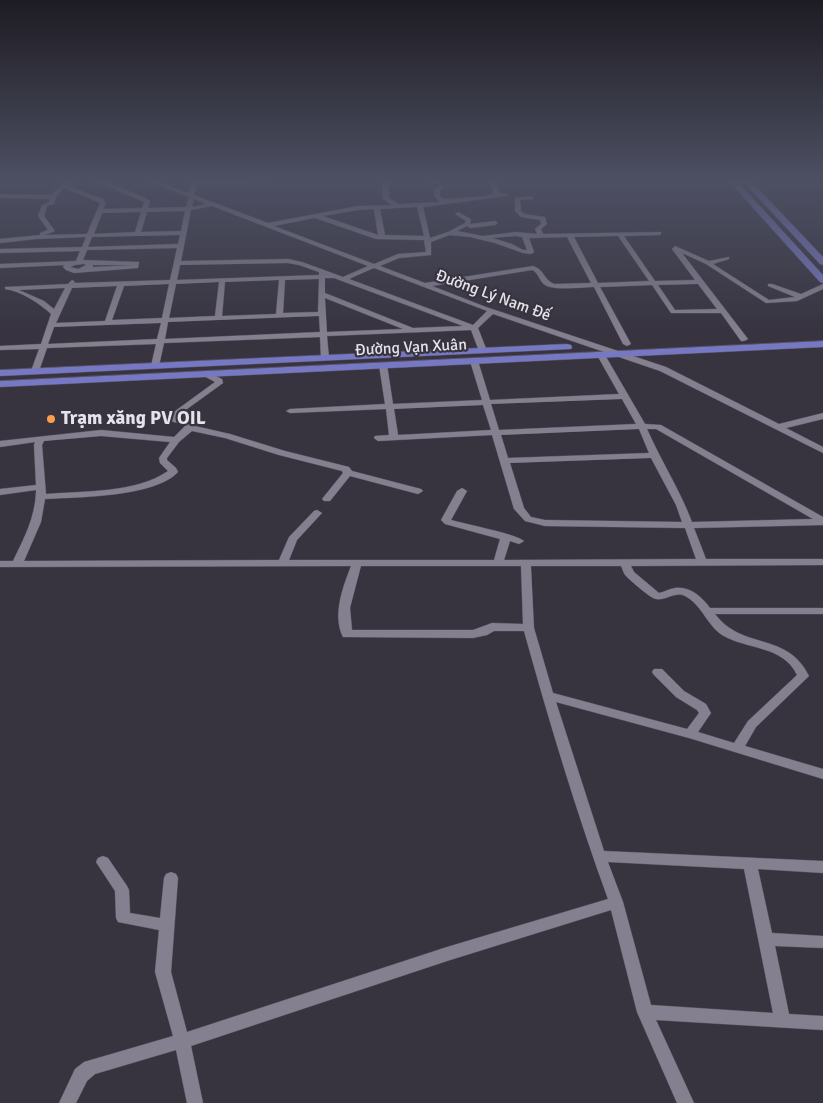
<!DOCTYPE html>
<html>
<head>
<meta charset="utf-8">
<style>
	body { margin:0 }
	canvas { display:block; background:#37333f }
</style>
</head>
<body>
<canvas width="823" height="1103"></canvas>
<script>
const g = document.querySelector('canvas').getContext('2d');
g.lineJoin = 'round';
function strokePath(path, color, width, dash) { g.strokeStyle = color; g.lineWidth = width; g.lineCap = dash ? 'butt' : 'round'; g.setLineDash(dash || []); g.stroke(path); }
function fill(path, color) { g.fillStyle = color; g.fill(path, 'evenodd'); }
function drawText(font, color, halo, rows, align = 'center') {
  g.font = font + ' Signika,sans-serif'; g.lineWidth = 4.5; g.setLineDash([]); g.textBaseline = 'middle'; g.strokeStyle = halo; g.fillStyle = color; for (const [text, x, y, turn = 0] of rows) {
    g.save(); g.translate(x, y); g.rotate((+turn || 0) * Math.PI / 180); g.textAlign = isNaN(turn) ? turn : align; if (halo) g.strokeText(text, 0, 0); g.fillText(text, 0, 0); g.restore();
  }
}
const minor = new Path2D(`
	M73,180H80L68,186L103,199L106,203L103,209L142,208L144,202L93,180H100L142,196L150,201L148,208L186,207L189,197L146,180H153L189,193L192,180H265L262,182L197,184L194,195L268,223L358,206L392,205L383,199L382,180H388L389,198L399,204L439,202H440L434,196V190L441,185L444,187L440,191V196L444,199L485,196L494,193L491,186L493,180H499L497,186L500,193L508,194V196L423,207L430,238L448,232L465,223L466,221L455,214L458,212L471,219L470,224L495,221L498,223L495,225L470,228L467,226L457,231L483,236L516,232L537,234L535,229L541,224L540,220L521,217L515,211V198L531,196L534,198L533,199L520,200L521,211L525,214L545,217L547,224L541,229L543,234L661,232V234L659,235L624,236L655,281L695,280L672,249L675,246L709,261L729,257V259L713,264L769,300L795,297L768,286V284H772L801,294L823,284V289L797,301L766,303L706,264L682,253L748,339L744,341H741L721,313H671L652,285L600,287L631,344L627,346L623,344L594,287C582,287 555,291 545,285C539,281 539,273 532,270L432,286L486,307L666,367L779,424L823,413V419L786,428L823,447V453L660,371L493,314L478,328L487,351L483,353L479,351L471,330L327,336L329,358L325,360L321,358L320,337L164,343L159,366L155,368L151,366L156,344L47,348L39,371L35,373H32L31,371L39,349L0,350V346L41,344L51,314C39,303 21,291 5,289V287L68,284L72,280L74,281L75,283L170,280L177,248L87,250L83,260L139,262L138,268L74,273L66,270L63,267L64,265L0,268V264L76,261L80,251L0,253V249L82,247L86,237L36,239L0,243V239L40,235V233L48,230L38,216L42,205L49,202L50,199L0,198V194L51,195L61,185ZM64,188L100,203L87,234L45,235L55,231L44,216L47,206L54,204L56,197ZM194,199L206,204L192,207ZM212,206L368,266L343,277L302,262L288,259L181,261L191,210ZM417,207L424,236L385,235L380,209ZM374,209L378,235L323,216L358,210ZM185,211L181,231L141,232L147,212ZM141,212L135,232L94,234L102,213ZM315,218L376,239L424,240L426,252L398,254L374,264L274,226ZM180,235L178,244L88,247L92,237ZM450,235L470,237L495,243L523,253L531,254L534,252L529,238L567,237L591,283L554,284C543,279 545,270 533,266L425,283L380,266L399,258L431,255V242ZM516,236L522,237L527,250H523L512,244L492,238ZM618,236L649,281L598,283L574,237ZM288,263L299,265L319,272V275L177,280L180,265ZM84,264L86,265L78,269L70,267L75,265ZM93,265H133L93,267ZM374,268L482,309L487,311L473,325L349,279ZM325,278H334L463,326L413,328L325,293ZM319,279L318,312L283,313L285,280ZM279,280L276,314L222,316L225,282ZM219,282L215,316L169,318L176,284ZM169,284L162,318L112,320L124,286ZM698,284L717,309L675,310L658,285ZM117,286L105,321L56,323L72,288ZM65,288L54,309L44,301L19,290ZM325,298L403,329L327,332ZM319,316L320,332L165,339L168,322ZM161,323L157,339L48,344L54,327Z
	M434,180H440L435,184L432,182Z
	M598,353H601L605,355L645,424L661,425L823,517V525L694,528L706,559H823V565L631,566L634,572L659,593C664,592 669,589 675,588C690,586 702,597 710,608H823V614H715C743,651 787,631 809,676L756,727L745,746L823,769V779L689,738L556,702L604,851L823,861V873L758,869L772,933L823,936V948L775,946L789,1014L823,1016V1030L656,1020L694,1103H677L637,1012L611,910L447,961L191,1046L203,1103H187L176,1050L95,1074L87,1081L76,1103H59L75,1069L84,1062L173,1036L155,972L159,930L118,922L116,918L115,891L96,862L98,858L103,856L108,858L127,886L129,890L130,913L160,918L164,878L166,874L171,872L176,874L178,878L171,972L187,1032L447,947L608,899C576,811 549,721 524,631H494L487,635L473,638L343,637C332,615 343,587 351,566L0,567V561H13C24,538 35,518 36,492V490L0,495V489L36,485L34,445L35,442L0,447V441L101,430L174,437L186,425L170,421L167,417L215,382L204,376L203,374L207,372L222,379L223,383L176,417L194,422L195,426L230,434L285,451L349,467L352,471L421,489L423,491L418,494L350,476L330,501H324L322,499L343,473L342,471L279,455L225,438L192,431L179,442L167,458V460L176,468L178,472C155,497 79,497 45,499L41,522L24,561L279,560L289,537L314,511L317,510L322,513L297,540L289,560H494L500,539L445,524L441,520L457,491L462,488L467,491L451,520C465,524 516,534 524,541L519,544L510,541L504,560L696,559L685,528L545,526L525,521L514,509L492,435L378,441L374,438L375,436L389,435L386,409L290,413L286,411L290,409L385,404L379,365L383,363L387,365L393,404L482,400L470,361L474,359L478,361L490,400L619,394L597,355ZM622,399L636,424L499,430L491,404ZM483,405L491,430L398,435L394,409ZM639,429L649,453L508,458L501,435ZM647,429H656L813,519L692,522C680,490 661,461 647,429ZM101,436L170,442L159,458L160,463L168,471C137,493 83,491 46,494L42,445L44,441ZM651,458L676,505L682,522L545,520L531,517L524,508L510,463ZM361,566H521L523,624L492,623L473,630H352L350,608ZM531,566H621C623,569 623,573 626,576C631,581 650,598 656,599C666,601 675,591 685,596C702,605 707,625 722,635C747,650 783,645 797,675L748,721L734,743L698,732L711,713L706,704L684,691L662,669H654L652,672L654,675L676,697L697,710L699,713L687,729L553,693L534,628ZM608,862L744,869L773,1013L651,1005L623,902Z`);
const major = new Path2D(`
	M728,180H736L823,275V283L820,282Z
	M742,180H750L823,257V265L820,264Z
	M823,341V347L0,387V381Z
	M567,344L571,345L572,347L571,349L0,376V370Z`);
strokePath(minor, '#56525d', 1);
strokePath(major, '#56525d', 1);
fill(minor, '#85808f');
fill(major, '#7778c3');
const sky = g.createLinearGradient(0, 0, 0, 334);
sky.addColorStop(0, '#1e1c23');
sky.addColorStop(0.54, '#4d5063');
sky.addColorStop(1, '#4d506300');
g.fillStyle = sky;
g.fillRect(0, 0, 823, 334);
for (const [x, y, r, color] of [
	[51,419,5,"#fa9f4f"]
]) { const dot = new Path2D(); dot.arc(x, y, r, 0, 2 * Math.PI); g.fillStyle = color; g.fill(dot); strokePath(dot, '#37333f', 2); }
drawText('16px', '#e5e2eb', '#37333f', [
	["Đường Lý Nam Đế",493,296,20],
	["Đường Vạn Xuân",411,348,-3]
]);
drawText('bold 19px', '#e5e2eb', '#37333f', [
	["Trạm xăng PV OIL",61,419]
], 'left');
</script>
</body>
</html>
